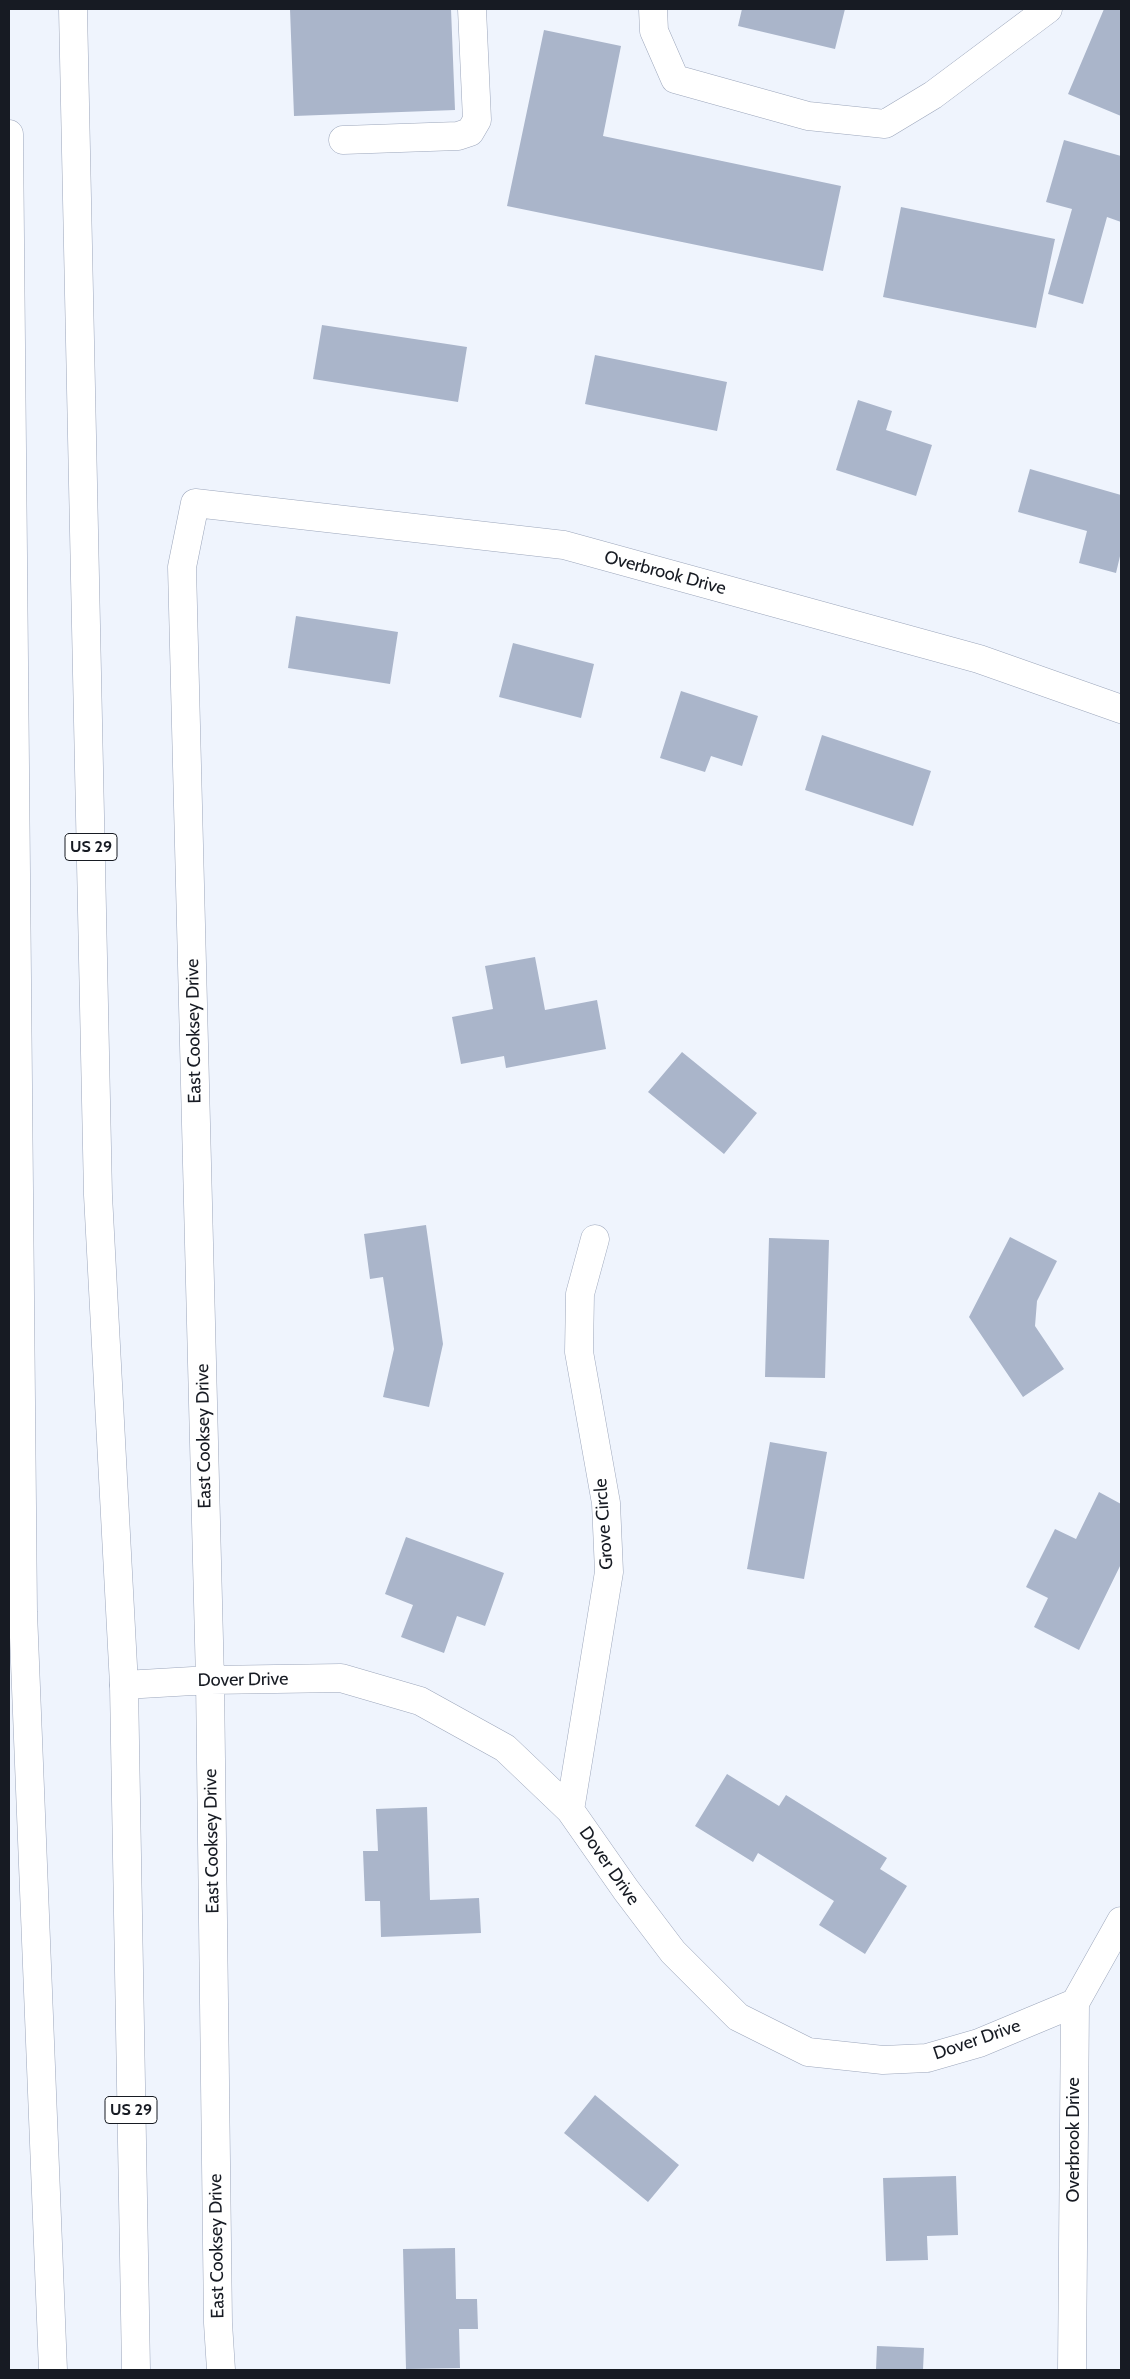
<!DOCTYPE html>
<html>
<head>
<meta charset="utf-8">
<style>
	body { margin:0 }
	#map { position:relative; width:1130px; height:2379px; overflow:hidden; background:#eff4fd; font-family:Cabin,sans-serif }
	canvas { display:block }
	.frame { position:absolute; inset:0; border:10px solid #171b23; pointer-events:none }
</style>
</head>
<body>
<div id="map">
<canvas width="1130" height="2379"></canvas>
<div class="frame"></div>
</div>
<script>
const g = document.querySelector('canvas').getContext('2d');
g.lineJoin = 'round';
function fill(path, color) { g.fillStyle = color; g.fill(path, 'evenodd'); }
function strokePath(path, color, width, dash) { g.strokeStyle = color; g.lineWidth = width; g.lineCap = dash ? 'butt' : 'round'; g.setLineDash(dash || []); g.stroke(path); }
function drawText(font, color, halo, rows, align = 'center') {
  g.font = font + ' Cabin,sans-serif'; g.lineWidth = 5; g.setLineDash([]); g.textBaseline = 'middle'; g.strokeStyle = halo; g.fillStyle = color; for (const [text, x, y, turn = 0] of rows) {
    g.save(); g.translate(x, y); g.rotate((+turn || 0) * Math.PI / 180); g.textAlign = isNaN(turn) ? turn : align; if (halo) g.strokeText(text, 0, 0); g.fillText(text, 0, 0); g.restore();
  }
}
fill(new Path2D(`
	M290,9H451L455,110L294,116Z
	M742,9H845L835,49L738,26Z
	M1104,9H1121V116L1068,94Z
	M544,30L621,46L603,136L841,186L823,271L507,206Z
	M1064,140L1121,156V222L1107,217L1083,304L1048,294L1072,209L1046,202Z
	M901,207L1055,239L1036,328L883,297Z
	M322,325L467,347L458,402L313,379Z
	M595,355L727,382L717,431L585,404Z
	M858,400L892,411L886,430L932,445L916,496L836,470Z
	M1030,469L1121,495V552L1116,573L1079,563L1087,531L1018,512Z
	M296,616L398,632L390,684L288,668Z
	M513,643L594,664L581,718L499,697Z
	M681,691L758,716L742,766L711,756L705,772L660,758Z
	M822,735L931,771L913,826L805,790Z
	M535,957L545,1010L597,1000L606,1049L506,1068L504,1056L461,1064L452,1017L493,1009L485,966Z
	M682,1052L757,1113L724,1154L648,1092Z
	M426,1225L443,1344L429,1407L383,1397L394,1349L383,1277L370,1279L364,1234Z
	M1010,1237L1057,1261L1037,1301L1035,1326L1064,1369L1023,1397L969,1317Z
	M769,1238L829,1240L825,1378L765,1377Z
	M770,1442L827,1452L804,1579L747,1569Z
	M1099,1492L1121,1504V1564L1079,1650L1034,1627L1048,1598L1026,1587L1055,1529L1076,1539Z
	M406,1537L504,1573L485,1626L457,1616L444,1653L401,1637L413,1605L385,1594Z
	M727,1774L779,1806L786,1795L887,1858L880,1869L907,1886L865,1954L819,1925L834,1901L758,1853L753,1862L695,1826Z
	M427,1807L430,1900L479,1898L481,1933L381,1937L380,1901H365L363,1851H378L376,1809Z
	M595,2095L679,2165L648,2202L564,2133Z
	M956,2176L958,2235L927,2236L928,2260L886,2261L883,2178Z
	M455,2248L456,2299H477L478,2329H459L460,2368L406,2369L403,2249Z
	M877,2346L924,2348L923,2370H876Z`), '#aab5ca');
const minor = new Path2D(`
	M653,9L654,31L675,79L808,116L885,124L933,95L1048,9
	M343,140L458,136L470,132L477,120L472,9
	M124,1685L210,1680L341,1678L420,1701L505,1748L570,1810L626,1890L673,1952L738,2017L808,2052L883,2060L927,2058L979,2043L1075,2003
	M570,1810L609,1572L606,1503L579,1352L580,1294L595,1239
	M221,2370L218,2323L210,1680L182,567L195,503L564,545L979,659L1121,709
	M1072,2370L1075,2003L1121,1921`);
const highway = new Path2D(`
	M73,9L98,1195L124,1685L136,2370
	M9,134L23,1612L53,2370`);
strokePath(minor, '#9ca6bb', 29);
strokePath(highway, '#9ca6bb', 29);
strokePath(minor, '#fff', 28);
strokePath(highway, '#fff', 28);
for (const [x, y, w] of [
	[91,847,52],
	[131,2110,52]
]) { const box = new Path2D(); box.roundRect(x - w / 2, y - 13.5, w, 27, 4); g.fillStyle = '#fff'; g.fill(box); strokePath(box, '#171b23', 1); }
drawText('bold 16px', '#171b23', null, [
	["US 29",91,847],
	["US 29",131,2110]
]);
drawText('18px', '#171b23', '#fff', [
	["Overbrook Drive",665,573,15],
	["East Cooksey Drive",194,1031,-91],
	["East Cooksey Drive",204,1436,-91],
	["Grove Circle",604,1524,-94],
	["Dover Drive",243,1680,-1],
	["East Cooksey Drive",212,1841,-91],
	["Dover Drive",609,1866,55],
	["Dover Drive",977,2040,-19],
	["Overbrook Drive",1074,2140,-90],
	["East Cooksey Drive",217,2246,-91]
]);
</script>
</body>
</html>
